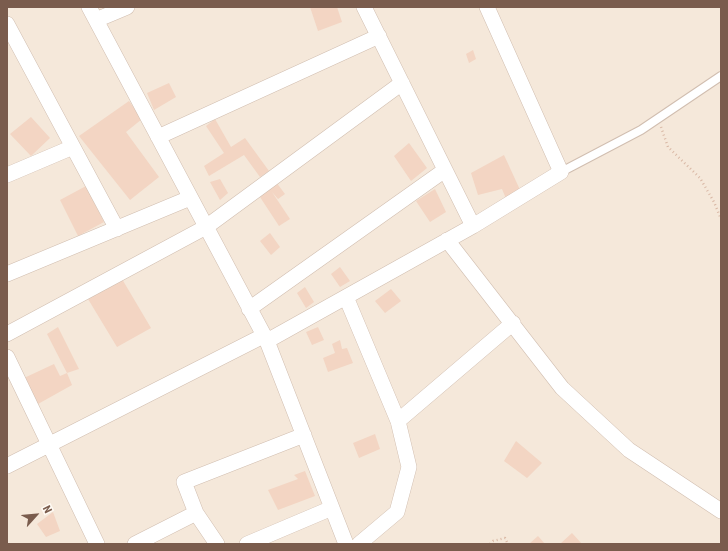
<!DOCTYPE html>
<html>
<head>
<meta charset="utf-8">
<style>
	body { margin:0 }
	#map { position:relative; width:728px; height:551px; overflow:hidden; background:#fdf6ec; font-family:"Roboto Condensed",sans-serif }
	canvas { display:block }
	.frame { position:absolute; inset:0; border:8px solid #7a5c4d; pointer-events:none }
	.north { position:absolute; left:16px; top:495px; width:40px; height:40px; -webkit-text-stroke:3px #fffaf3; paint-order:stroke; rotate:63deg; font-size:11px; font-weight:700; line-height:16px; text-align:center; color:#7a5c4d }
	.north::after { content:''; display:block; margin:auto; width:14px; height:18px; background:#7a5c4d; clip-path:polygon(50% 0,100% 100%,50% 72%,0 100%) }
</style>
</head>
<body>
<div id="map">
<canvas width="728" height="551"></canvas>
<div class="frame"></div>
<div class="north">N</div>
</div>
<script>
const g = document.querySelector('canvas').getContext('2d');
g.lineJoin = 'round';
function fill(path, color) { g.fillStyle = color; g.fill(path, 'evenodd'); }
function strokePath(path, color, width, dash) { g.strokeStyle = color; g.lineWidth = width; g.lineCap = dash ? 'butt' : 'round'; g.setLineDash(dash || []); g.stroke(path); }
fill(new Path2D(`
	M7,7H721V544H7Z`), '#f5e8da');
fill(new Path2D(`
	M310,7H337L342,22L318,31Z
	M473,50L476,59L469,63L466,54Z
	M169,83L176,97L154,110L147,93Z
	M129,101L142,119L126,132L159,177L130,200L79,136Z
	M31,117L50,138L31,156L10,134Z
	M215,119L231,147L245,138L269,171L260,177L244,155L209,176L204,166L224,153L206,126Z
	M409,143L427,168L411,181L394,156Z
	M504,155L521,192L507,201L502,189L478,195L471,173Z
	M220,179L228,193L220,200L210,182Z
	M276,182L285,194L278,199L272,192L290,219L279,226L260,197Z
	M86,186L104,222L78,236L60,200Z
	M435,189L446,212L430,222L416,201Z
	M270,233L280,247L271,255L260,241Z
	M340,267L350,281L340,287L331,274Z
	M122,279L151,328L117,347L88,299Z
	M305,287L314,302L306,308L297,293Z
	M391,289L401,301L385,313L375,301Z
	M58,327L79,369L67,373L72,385L38,404L24,378L54,364L60,376L67,373L47,334Z
	M318,327L324,340L312,345L306,332Z
	M340,340L342,349L347,348L353,363L328,372L323,358L335,353L332,344Z
	M375,434L380,449L359,458L353,443Z
	M516,441L542,463L527,478L504,461Z
	M305,471L315,496L278,510L268,490L298,479L294,475Z
	M53,512L60,531L46,537L37,524Z
	M572,533L582,544H560Z
	M538,536L545,544H529Z`), '#f3d5c3');
const lane = new Path2D(`
	M561,172L641,130L721,76`);
const street = new Path2D(`
	M89,7L267,341L346,544
	M364,7L473,226
	M96,20L127,7
	M7,24L117,229
	M158,137L379,36
	M7,175L73,147
	M447,240L562,388L629,450L721,511
	M7,274L190,198
	M346,297L398,421L409,467L397,512L359,544
	M249,309L445,170
	M7,334L206,227L402,83
	M267,341L473,226L561,172L487,7
	M7,357L97,544
	M398,421L513,323
	M7,466L263,336
	M135,544L196,513
	M217,544L196,513L184,482L304,435
	M247,544L332,508`);
strokePath(lane, '#d1beb0', 10);
strokePath(street, '#d1beb0', 16);
strokePath(new Path2D(`
	M661,127L668,147L700,178L714,202L721,219
	M490,544L493,541L505,538L508,544`), '#d9b8a5', 2.5, [1, 3]);
strokePath(lane, '#fff', 8);
strokePath(street, '#fff', 15);
</script>
</body>
</html>
